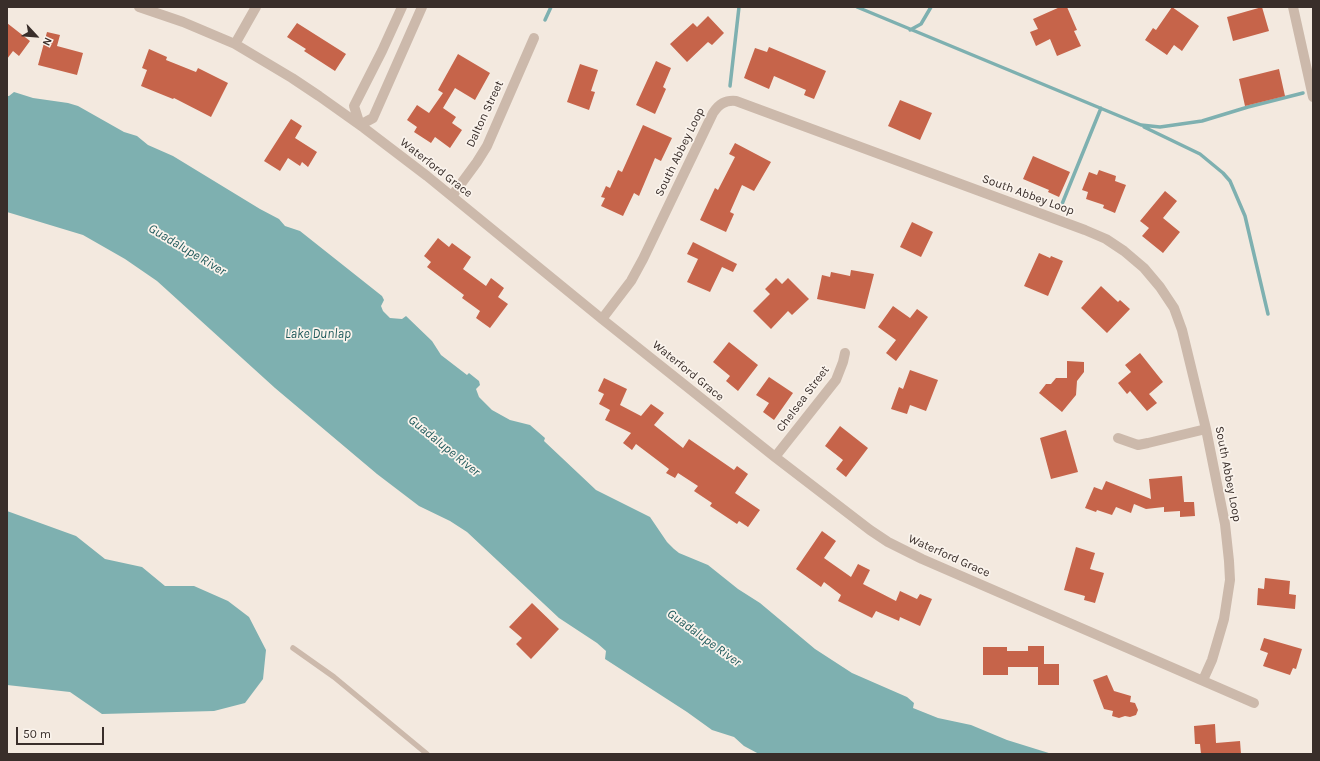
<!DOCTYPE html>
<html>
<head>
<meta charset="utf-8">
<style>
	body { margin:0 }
	#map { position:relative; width:1320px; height:761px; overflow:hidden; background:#f3e9df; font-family:Karla,sans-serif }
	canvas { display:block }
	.frame { position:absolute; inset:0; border:8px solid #392e2a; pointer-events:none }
	.north { position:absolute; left:16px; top:16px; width:40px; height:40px; -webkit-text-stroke:3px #faf3ec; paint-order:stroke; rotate:116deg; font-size:11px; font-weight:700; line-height:16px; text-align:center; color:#392e2a }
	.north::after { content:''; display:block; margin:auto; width:14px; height:18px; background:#392e2a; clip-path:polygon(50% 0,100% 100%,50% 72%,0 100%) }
	.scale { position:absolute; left:16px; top:727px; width:88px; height:18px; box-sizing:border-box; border:2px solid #392e2a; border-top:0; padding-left:5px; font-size:12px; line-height:14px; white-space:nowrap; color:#392e2a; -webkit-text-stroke:3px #faf3ec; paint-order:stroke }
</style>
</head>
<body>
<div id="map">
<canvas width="1320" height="761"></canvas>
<div class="frame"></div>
<div class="north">N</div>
<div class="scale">50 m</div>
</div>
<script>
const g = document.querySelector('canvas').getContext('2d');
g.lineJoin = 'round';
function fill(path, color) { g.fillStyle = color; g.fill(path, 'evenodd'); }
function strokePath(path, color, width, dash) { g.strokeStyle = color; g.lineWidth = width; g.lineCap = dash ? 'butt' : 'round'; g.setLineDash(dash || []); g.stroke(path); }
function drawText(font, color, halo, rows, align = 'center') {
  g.font = font + ' Karla,sans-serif'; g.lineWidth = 3.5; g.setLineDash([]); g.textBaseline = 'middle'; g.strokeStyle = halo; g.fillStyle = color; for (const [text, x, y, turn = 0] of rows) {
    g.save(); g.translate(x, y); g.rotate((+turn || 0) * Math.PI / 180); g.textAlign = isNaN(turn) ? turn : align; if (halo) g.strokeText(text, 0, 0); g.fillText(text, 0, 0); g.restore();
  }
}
fill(new Path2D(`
	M14,92L33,98L68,103L78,106L124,132L137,136L148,145L173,156L260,209L279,219L285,226L300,231L382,296L384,300L381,306L383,311L390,318L402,319L406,316L432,341L441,355L467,375L469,373L479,381L480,385L476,389L479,397L492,410L510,420L530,425L545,438L544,441L596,490L650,517L667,542L674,549L679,553L708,565L738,589L760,603L815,649L852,673L907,697L914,703L913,708L938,718L971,725L1007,740L1052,754H759L744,746L734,737L712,730L687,712L605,659L606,651L597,643L559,618L467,532L450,521L419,506L377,474L275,388L157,281L125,259L83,235L7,212V96H9Z
	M7,511L76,536L105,559L142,567L165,586H194L228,601L249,617L266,650L263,679L245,703L214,711L102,714L70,692L7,685Z`), '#7eb0b0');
strokePath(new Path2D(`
	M857,7L1141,125L1160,127L1202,121L1248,107L1303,93
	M545,20L551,7
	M910,30L921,24L931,7
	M730,86L739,7
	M1144,127L1200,154L1223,173L1230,181L1245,216L1268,314
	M1060,209L1101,108`), '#7eb0b0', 3.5);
fill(new Path2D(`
	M1060,7H1067L1077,30L1074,31L1081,46L1057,56L1050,39L1036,46L1030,32L1038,29L1033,19Z
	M1172,7L1199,26L1182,51L1174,45L1167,55L1145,40L1153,28L1156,30Z
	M1262,7L1269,31L1233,41L1227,17Z
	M708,16L724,33L712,45L708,42L687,62L670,44L693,23L697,27Z
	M7,23L30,41L19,56L13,51L7,59Z
	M297,23L346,54L335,71L304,51L306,49L287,37Z
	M47,32L60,35L57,46L83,53L77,75L38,65Z
	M769,47L826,71L814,99L804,95L806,90L774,76L769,89L744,78L755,48L767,52Z
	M149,49L167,57L166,60L196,72L198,68L228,83L211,117L174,98L173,99L141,86L147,70L142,68Z
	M458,54L490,73L475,100L455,88L443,108L456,117L452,123L462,130L450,148L435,137L431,143L414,132L417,127L407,120L417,105L429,113L443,93L438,90Z
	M656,61L671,68L663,87L666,89L655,114L636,105Z
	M580,64L598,70L591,91L595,92L589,110L567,102Z
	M1279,69L1285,96L1245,106L1239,79Z
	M900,100L932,113L920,140L888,126Z
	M291,119L302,126L295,138L317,152L308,167L302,162L300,166L288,158L280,171L264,161Z
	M643,125L672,138L661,161L655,158L639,196L634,193L623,216L601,206L605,198L601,197L606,186L610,188L618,170L622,172Z
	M735,143L771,162L754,191L742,185L730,212L734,214L726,232L700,220L715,188L718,190L735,157L729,154Z
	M1033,156L1070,172L1059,197L1048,192L1049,190L1023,179Z
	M1099,170L1116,176L1115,181L1126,185L1115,213L1103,208L1104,205L1086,199L1088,192L1082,190L1089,172L1097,175Z
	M1165,191L1177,201L1163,218L1180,232L1163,253L1142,236L1149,228L1140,221Z
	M912,222L933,232L921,257L900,247Z
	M438,238L449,247L452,243L471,257L463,269L486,286L491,278L504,288L498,297L508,304L490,328L476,318L480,311L462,298L464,295L427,267L431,262L424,256Z
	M693,242L737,264L733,272L722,267L710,292L687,282L698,259L687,254Z
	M1039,253L1050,258L1051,256L1063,261L1048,296L1024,286Z
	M851,270L874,274L865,309L817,299L822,275L830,277L831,272L850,276Z
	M776,278L782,284L788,278L809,299L792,315L788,311L771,329L753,311L770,294L765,289Z
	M1101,286L1118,302L1120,300L1130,309L1107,333L1081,308Z
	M893,306L910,318L917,309L928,317L896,361L886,353L896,340L878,327Z
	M729,342L758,365L738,391L726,381L730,376L713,362Z
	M1140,353L1163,382L1149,394L1157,403L1147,411L1130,391L1127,394L1118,383L1131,372L1125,365Z
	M1067,361L1084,362V372L1077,381L1076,395L1062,412L1039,393L1046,384H1051L1056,378H1067Z
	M910,370L938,380L926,411L910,405L907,414L891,409L899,387L903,389Z
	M769,377L793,393L774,420L763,412L769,403L756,395Z
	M604,378L627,389L620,405L641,416L651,404L664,413L654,425L683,448L689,439L734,470L737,466L748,474L735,493L760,510L748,527L739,521L737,524L710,506L712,503L694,491L698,486L678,473L675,478L666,473L669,469L636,444L632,450L623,443L631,433L605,420L610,410L599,404L604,394L598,391Z
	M840,426L868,448L846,477L836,469L843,460L825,446Z
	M1066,430L1078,472L1051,479L1040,438Z
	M1182,476L1184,502H1194L1195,516L1180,517V511L1164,512V507L1146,509L1134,504L1131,513L1116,507L1112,515L1097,510L1096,512L1085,508L1094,487L1102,490L1106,481L1151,499L1149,479Z
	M822,531L836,541L824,558L851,577L858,564L870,570L863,584L896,601L900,591L917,599L920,594L932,599L920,626L900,617L899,621L876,611L872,618L838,601L841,595L824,582L821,587L796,569Z
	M1076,547L1095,553L1090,569L1104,573L1095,603L1084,600L1085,596L1064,590Z
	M1265,578L1290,581L1289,594L1296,595L1295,609L1257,605L1258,588L1264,589Z
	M532,603L559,629L531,659L516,644L522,638L509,627Z
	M1264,638L1302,649L1296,669L1293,668L1290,675L1263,666L1268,653L1260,650Z
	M1028,646H1044V664H1059V685H1038V667H1008V675H983V647H1007V651H1028Z
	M1107,675L1114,691L1131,696L1130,702L1135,703L1138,710L1136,715L1130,717L1125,716L1119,718L1112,716L1113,711L1104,709L1093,680Z
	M1215,724L1216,743L1240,741L1241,754H1201L1200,744H1195L1194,726Z`), '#c6644a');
strokePath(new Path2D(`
	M293,648L334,677L427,754`), '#ccb9ab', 5.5);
strokePath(new Path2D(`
	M139,7L183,22L235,44L292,78L319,96L364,128L427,176L602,319L775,457L870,530L888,542L922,559L1254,703
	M402,7L382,51L354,106L360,125L373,118L422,7
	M1293,7L1313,97
	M235,44L256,7
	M452,196L477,162L487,146L534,38
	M602,319L631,281L643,259L713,113C719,104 725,100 736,101L1085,230L1106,239L1124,251L1144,268L1160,287L1174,308L1182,330L1206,429L1225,524L1229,561L1230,580L1224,619L1212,660L1203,680
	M1118,438L1138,445L1148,443L1206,429
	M775,457L836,380L843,362L845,353`), '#ccb9ab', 10);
drawText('12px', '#392e2a', '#faf3ec', [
	["Dalton Street",485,114,-65],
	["South Abbey Loop",680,152,-64],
	["Waterford Grace",436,168,38],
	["South Abbey Loop",1028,195,20],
	["Waterford Grace",688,371,39],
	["Chelsea Street",803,399,-53],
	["South Abbey Loop",1228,474,79],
	["Waterford Grace",949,556,24]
]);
drawText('italic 13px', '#1f595b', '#faf3ec', [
	["Guadalupe River",187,250,31],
	["Lake Dunlap",318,334],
	["Guadalupe River",444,446,39],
	["Guadalupe River",704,638,36]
]);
</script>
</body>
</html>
